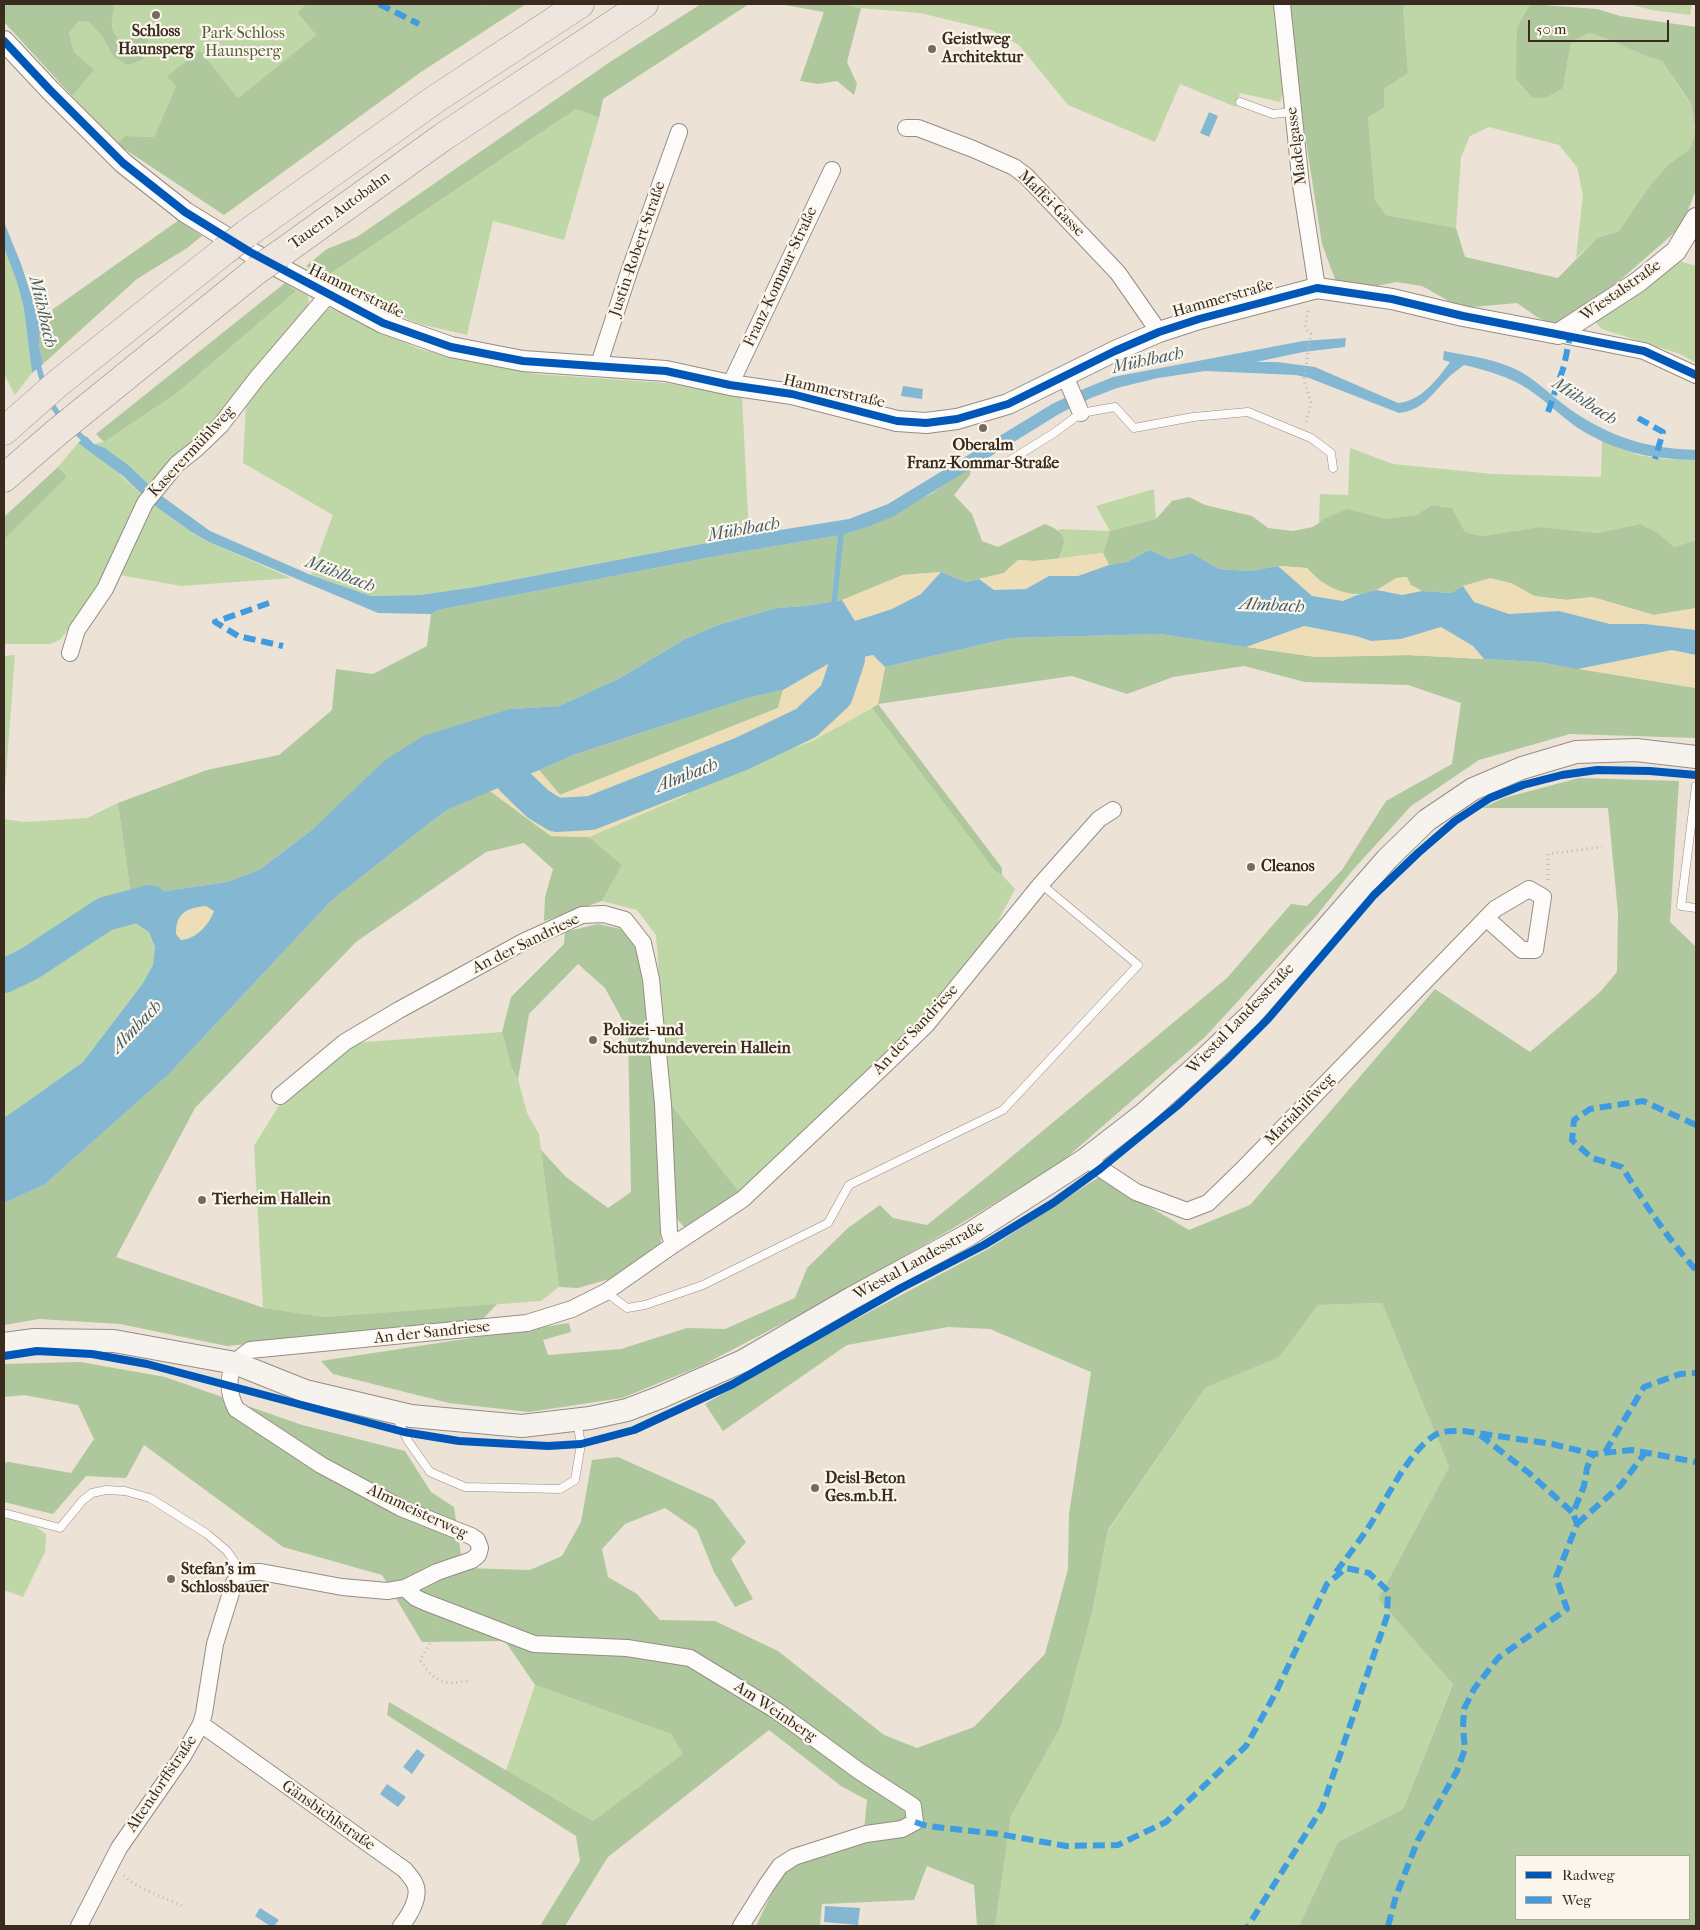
<!DOCTYPE html>
<html>
<head>
<meta charset="utf-8">
<style>
	body { margin:0 }
	#map { position:relative; width:1700px; height:1930px; overflow:hidden; background:#ece2d6; font-family:"IM FELL French Canon",serif }
	canvas { display:block }
	.frame { position:absolute; inset:0; border:5px solid #3b2a1e; pointer-events:none }
	.legend { position:absolute; left:1515px; top:1855px; width:175px; height:65px; box-sizing:border-box; background:#fbf7ec; border:1px solid #aea59a; margin:0; padding:6px 9px; list-style:none; font-size:15px; color:#3b2a1e }
	.legend li { display:flex; align-items:center; gap:10px; height:25px }
	.legend b { width:25px; border:1px solid #aea59a }
	.scale { position:absolute; left:1528px; top:20px; width:141px; height:22px; box-sizing:border-box; border:2px solid #3b2a1e; border-top:0; padding-left:6px; font-size:15px; line-height:18px; white-space:nowrap; color:#3b2a1e; -webkit-text-stroke:4px #fbf7ec; paint-order:stroke }
</style>
</head>
<body>
<div id="map">
<canvas width="1700" height="1930"></canvas>
<div class="frame"></div>
<ul class="legend">
<li><b style="height:6px;background:#0057b8"></b>Radweg</li>
<li><b style="height:6px;background:#3f9ce0"></b>Weg</li>
</ul>
<div class="scale">50 m</div>
</div>
<script>
const g = document.querySelector('canvas').getContext('2d');
g.lineJoin = 'round';
function fill(path, color) { g.fillStyle = color; g.fill(path, 'evenodd'); }
function strokePath(path, color, width, dash) { g.strokeStyle = color; g.lineWidth = width; g.lineCap = dash ? 'butt' : 'round'; g.setLineDash(dash || []); g.stroke(path); }
function drawText(font, color, halo, rows, align = 'center') {
  g.font = font + ' "IM FELL French Canon",serif'; g.lineWidth = 4.5; g.setLineDash([]); g.textBaseline = 'middle'; g.strokeStyle = halo; g.fillStyle = color; for (const [text, x, y, turn = 0] of rows) {
    g.save(); g.translate(x, y); g.rotate((+turn || 0) * Math.PI / 180); g.textAlign = isNaN(turn) ? turn : align; if (halo) g.strokeText(text, 0, 0); g.fillText(text, 0, 0); g.restore();
  }
}
fill(new Path2D(`
	M115,4L277,5L306,4L297,12L316,35L238,98L200,52L176,86L154,137L125,136L117,144L72,96L94,70L74,52L69,33L79,21L89,22L102,36L113,56L151,26L137,31L126,44C108,32 111,22 115,4Z
	M842,4H1275L1284,89L1280,102L1240,93L1236,107L1180,84L1155,142L1068,105L1019,45L991,30L920,13L860,8Z
	M1408,4H1530L1517,27L1563,88L1571,42L1589,33C1615,40 1636,54 1662,61L1691,105L1696,133L1689,150L1669,164L1619,231L1597,238L1576,258L1583,195L1577,167L1559,145L1489,127L1470,136L1461,157L1456,228L1386,215L1375,200L1368,117L1384,108V89L1408,73L1403,7Z
	M1629,4H1692L1690,15L1652,10Z
	M576,109L599,118L564,240L493,221L467,335L420,324L367,303L324,278Z
	M4,248L17,282L24,309L32,373L15,395L4,374Z
	M1679,261L1696,266V363L1680,354L1602,329L1594,321L1648,286Z
	M285,283L308,296L309,307L206,434L151,486L105,448L94,444L104,442L177,393L296,291Z
	M330,308L419,349L537,374L666,383L742,396L749,535L475,587L420,595L371,596L311,575L333,515L243,463L246,403L323,312Z
	M1602,441L1638,455L1664,459L1696,460V540L1674,547L1657,532L1640,524L1597,533L1540,527L1482,536L1465,532L1452,508L1432,505L1416,515L1386,519L1319,522L1320,494L1348,495L1350,448L1393,464L1493,474L1601,477Z
	M78,443L111,466L144,497L95,594L60,640L50,644H4V540L67,477L58,467Z
	M1154,489L1156,519L1110,531L1103,553L1058,559C1066,545 1067,543 1058,529L1110,531L1096,506Z
	M151,503L190,531L209,542L291,578L181,586L120,575Z
	M15,655L4,802V656Z
	M872,708L995,871L1002,875L1015,889L995,927L903,1038L739,1192L669,1102L656,935L637,910L602,901L622,865L589,837L686,795L703,780L812,741Z
	M118,803L131,896L103,903L105,914L116,921L134,922L149,932L155,947L153,965L143,983L83,1062L4,1118V819L24,822L87,818Z
	M502,1032L512,1069L518,1079L527,1113L539,1134L559,1287L541,1301L324,1317L263,1308L254,1146L278,1107L352,1043Z
	M1382,1303L1449,1467L1378,1599L1453,1683L1403,1809L1338,1842L1299,1926H994L996,1920L1011,1816L1061,1726L1092,1613L1108,1531L1205,1388L1278,1357L1318,1305Z
	M4,1517L36,1527L46,1534L45,1552L23,1597L4,1590Z
	M535,1685L671,1734L684,1754L593,1821L506,1771Z`), '#bfd7a6');
fill(new Path2D(`
	M4,4H115C111,22 108,33 126,44L137,31L152,26L143,59L128,65L113,56L102,36L89,22L79,21L69,33L74,52L94,70L72,96L4,22Z
	M306,4H487V6L490,4H526L421,72L224,215L117,144L125,136L154,137L176,86L167,76L200,51L238,98L316,35L297,12Z
	M701,4H749L603,99L599,118L576,109L324,278L306,266L327,249L357,237L610,62Z
	M779,4H842L861,8L847,62L857,84L854,95L837,81L818,84L800,81L824,12Z
	M1289,4H1408L1403,7L1408,73L1384,89V108L1368,117L1375,200L1386,215L1456,228L1465,257L1558,278L1597,238L1619,231L1650,186L1669,164L1689,150L1696,133L1691,104L1662,61C1636,54 1615,40 1589,33L1571,42L1563,88L1547,97L1533,98L1516,79L1517,27L1530,4L1597,9L1620,16L1696,27V190L1681,227L1619,281L1553,325L1537,317L1517,303L1461,308L1422,286L1396,282L1372,287L1336,282L1322,244L1298,90Z
	M179,220L202,236L187,248L137,279L43,364L39,345V319Z
	M285,283L296,291L177,393L104,442L96,434Z
	M58,467L67,477L4,540V517Z
	M971,467L970,475L954,495L972,514L982,541L998,547L1045,524C1065,532 1069,540 1058,559L1035,561L1018,560L1004,573L966,582L941,572L903,575L842,600L805,606L776,608L718,625L685,639L620,678L559,706L510,709L313,829L259,870L227,882L131,896L118,803L207,770L279,755L332,710L336,669L373,674L427,646L431,614L438,610L717,556L841,535L865,528L931,494Z
	M1189,497L1205,505L1252,516L1268,528L1293,531L1313,527L1324,519L1347,509L1386,519L1416,515L1432,505L1452,508L1465,532L1482,536L1540,527L1597,533L1640,524L1657,532L1674,547L1696,540V608L1654,615L1592,597L1567,600L1534,596L1511,583L1463,586L1451,593L1422,591L1410,585L1407,577C1390,578 1389,585 1376,590C1349,601 1325,588 1307,568L1278,566L1250,571L1219,569L1192,553L1170,559L1149,550L1127,562L1109,565L1103,553L1110,531L1156,519L1172,501Z
	M1160,634L1316,657L1409,655L1538,662L1696,688V738L1570,734L1479,760L1411,806L1351,872L1317,915L1205,1037L1058,1165L950,1230L816,1306L703,1365L622,1398L529,1412L449,1403L333,1374L321,1361L569,1323L571,1332L543,1340L548,1355L621,1349L687,1328L725,1329L795,1298L807,1268L848,1228L880,1205L893,1218L927,1225L992,1173L1227,978L1291,904L1307,906L1342,870L1386,801L1452,764L1461,703L1408,685L1305,682L1244,666L1173,677L1127,694L1072,676L878,704L1002,868V875L995,871L872,708L878,704L885,667L1010,638Z
	M783,690L778,708L560,795L539,770L576,754L751,697Z
	M1579,778L1679,781L1670,922L1696,947V1926H1299L1338,1842L1403,1809L1453,1684L1378,1599L1449,1467L1382,1303L1318,1305L1279,1357L1205,1388L1108,1530L1092,1613L1061,1726L1011,1816L996,1920L994,1926H977L974,1885L927,1866L914,1900L822,1904L820,1926H756L781,1874L812,1857L863,1840L867,1800L841,1786L769,1730L608,1857L565,1926H540L580,1861L576,1836L387,1715L389,1702L593,1821L683,1754L671,1734L535,1685L505,1641L422,1642L382,1575L283,1547L144,1445L126,1478L86,1476L53,1514L4,1502V1463L9,1462L71,1473L94,1439L78,1405L24,1395L4,1397V1364L80,1362L165,1377L302,1425L405,1451L431,1492L454,1507L463,1568L530,1570L562,1556L581,1522L592,1460L618,1457L714,1500L746,1542L731,1559L753,1599L735,1607L714,1572L697,1530L665,1508L625,1524L602,1549L608,1577L637,1594L660,1620L715,1621L778,1651L884,1735L917,1748L974,1727L1045,1654L1068,1569L1069,1514L1091,1372L990,1329L948,1327L847,1345L723,1431L705,1404L792,1353L988,1249L1099,1177L1189,1230L1250,1205L1435,989L1530,1052L1600,992L1617,972L1618,913L1608,808H1482L1504,798ZM1516,1856H1689V1919H1516Z
	M490,791L551,836L589,837L622,865L602,901L544,921L545,897L553,869L524,843L486,852L356,942L195,1108L116,1257L264,1308L324,1317L497,1304L481,1321L227,1346L120,1324L39,1319L4,1325V1203L44,1185L169,1074L332,900L445,811Z
	M598,924L621,929L635,947L642,972L655,1105L661,1246L613,1278L578,1288L559,1287L541,1150L566,1177L608,1208L631,1192L628,1030L605,988L578,964L529,1014L518,1079L512,1069L502,1032L511,997L564,944L565,932Z
	M669,1102L739,1192L686,1229L676,1218Z`), '#aec79c');
fill(new Path2D(`
	M1103,553L1109,565L1078,576H1049L1026,589L994,590L979,579L1004,573L1018,560L1035,561Z
	M1278,566L1307,568C1323,586 1334,590 1357,595L1343,601L1312,596Z
	M941,572L921,594L892,609L855,621L842,600L903,575Z
	M1407,577L1411,585L1422,591L1402,595L1377,590L1396,578Z
	M1490,578L1511,583L1534,596L1567,600L1592,597L1654,615L1696,608V630L1645,624H1610L1559,611L1509,614L1474,602L1463,586Z
	M1304,626L1356,636L1371,641L1401,639L1441,627L1473,646L1484,659L1409,655L1316,657L1246,647Z
	M1672,650L1696,655V688L1578,669Z
	M873,655L885,667L878,704L872,708L812,741L703,780L686,795L589,837L551,836L490,791L539,770L560,795L778,708L783,690L828,664Z
	M206,906L214,911C209,925 196,938 181,940L176,934C176,913 186,908 206,906Z`), '#eddeb7');
fill(new Path2D(`
	M1209,112L1218,116L1209,137L1200,133Z
	M4,222L21,264L39,319V345L43,364L32,373L24,309L17,282L4,248Z
	M1346,338L1345,347L1303,352L1256,362H1277L1315,367L1398,403C1421,401 1437,380 1450,362L1443,360L1444,351C1465,355 1488,358 1508,366C1535,376 1553,399 1577,414C1618,440 1649,448 1696,450V460C1654,459 1624,454 1586,433C1565,421 1549,403 1528,389C1510,377 1486,370 1464,365C1458,370 1451,374 1446,380C1430,396 1423,410 1399,413L1309,378L1296,375L1205,371L1158,378L1117,388L1091,398L1059,414L894,516L865,528L841,535L717,556L438,610L431,614L378,613L209,542L190,531L151,503L123,476L78,443L86,436L94,444L105,448L128,465L159,494L210,531L311,575L371,596L420,595L475,587L749,535L849,519L888,504L1052,404L1086,388L1113,377L1303,341Z
	M903,386L923,389L922,399L901,396Z
	M1149,550L1170,559L1192,553L1219,569L1250,571L1278,566L1312,596L1343,601L1357,595L1377,590L1402,595L1422,591L1451,593L1463,586L1474,602L1509,614L1559,611L1610,624H1645L1696,630V655L1672,650L1578,669L1538,662L1484,659L1473,646L1441,627L1401,639L1371,641L1356,636L1304,626L1246,647L1160,634L1010,638L885,667L873,655L828,664L783,690L751,697L576,754L445,811L332,900L169,1074L44,1185L4,1203V1118L83,1062L143,983L153,965L155,947L149,932L134,922L116,921L105,914L103,903L131,896L227,882L259,870L313,829L384,761L423,736L510,709L559,706L620,678L685,639L718,625L776,608L805,606L842,600L855,621L892,609L921,594L941,572L966,582L979,579L994,590L1026,589L1049,576H1078L1109,565L1127,562ZM206,906L214,911C209,925 196,939 181,940L176,934C176,913 186,908 206,906Z
	M417,1749L425,1755L412,1774L403,1767Z
	M387,1784L406,1797L398,1807L380,1794Z
	M825,1906L860,1908L858,1925L824,1922Z
	M260,1908L279,1920L274,1926H270L255,1916Z`), '#84b8d2');
strokePath(new Path2D(`
	M37,361L44,386
	M50,402L61,418
	M72,428L87,442
	M836,608L834,605L841,535L844,529`), '#84b8d2', 5.5);
strokePath(new Path2D(`
	M490,752L513,780L538,804L556,815L591,813L741,754L806,723L836,695L848,659V638
	M4,976L29,964L105,914L150,902`), '#84b8d2', 34);
const service = new Path2D(`
	M1240,102L1273,114L1293,112
	M1009,461L1054,433L1081,413L1115,407L1134,428L1193,417L1248,412L1311,438L1331,453L1333,468
	M1696,786L1681,906L1696,908
	M606,1292L627,1308L645,1305L703,1285L828,1223L849,1185L1003,1110L1138,965L1041,884
	M396,1416L408,1441L430,1472L465,1487L560,1489L575,1480L581,1444L577,1421
	M4,1513L60,1528L83,1500L92,1493L106,1490L125,1491L150,1498L207,1534L227,1551L236,1564L239,1575`);
const minor = new Path2D(`
	M1282,4L1301,185L1317,288
	M906,128H918L973,149L1014,167L1026,176L1118,273L1159,332
	M1558,334L1644,351L1696,375
	M598,367L629,272L679,132
	M1065,376L1081,413
	M730,385L832,170
	M70,653L77,630L105,589L145,503L177,464L196,449L220,426L257,378L328,295
	M280,1096L345,1042L399,1010L523,942L582,915L604,914L625,920L643,943L651,979L663,1104L669,1232L673,1245
	M1086,1159L1136,1192L1187,1211L1208,1203L1242,1170L1495,909L1529,889L1543,897L1535,950H1522L1486,918
	M405,1588L416,1598L425,1602L534,1644L627,1648L690,1658L777,1711L859,1771L913,1806L915,1822L902,1829L866,1834L794,1857L780,1866L766,1886L741,1926
	M201,1724L405,1870C408,1874 413,1879 415,1884C421,1897 409,1916 401,1926
	M79,1926L119,1848L183,1756L201,1724L204,1713L215,1644L234,1583L239,1575L252,1572H261L342,1587L387,1591L405,1588L437,1572L472,1560L478,1555L480,1548L477,1540L471,1536L401,1508L321,1465L236,1409C229,1395 227,1379 234,1365C237,1359 245,1354 250,1350L527,1323L572,1309L606,1292L673,1245L743,1199L888,1062L927,1024L1041,884L1099,819L1113,810`);
const tertiary = new Path2D(`
	M4,41L50,90L123,163L185,212L250,252L383,323L451,347L523,361L666,371L730,385L792,394L897,421L926,423L957,419L1008,404L1115,351L1159,332L1199,319L1317,288L1392,299L1463,316L1558,334L1638,282L1676,251L1696,218`);
const secondary = new Path2D(`
	M4,1344L34,1340L114,1341L235,1363L305,1391L411,1416L522,1426L590,1418L627,1410L661,1397L743,1361L852,1298L968,1235L1086,1159L1144,1114L1193,1070L1250,1016L1387,859L1427,820L1473,789L1522,768L1576,752L1636,750L1696,757`);
const motorway = new Path2D(`
	M246,234L437,98L580,4
	M280,254L443,137L644,4
	M4,431L57,384L224,251
	M4,478L56,433L257,270`);
strokePath(service, '#958d85', 9);
strokePath(minor, '#958d85', 18);
strokePath(tertiary, '#958d85', 22);
strokePath(secondary, '#958d85', 24);
strokePath(motorway, '#958d85', 29);
strokePath(new Path2D(`
	M1306,422L1311,403L1304,379L1311,334L1305,328L1308,310
	M1548,880V854L1602,847
	M437,1625L435,1635L420,1660C435,1683 444,1685 469,1681
	M124,1875C133,1888 167,1898 182,1906`), '#c0bcb8', 3, [1, 4]);
strokePath(service, '#fcfbf9', 8);
strokePath(minor, '#fcfbf9', 16);
strokePath(tertiary, '#fcfbf9', 20);
strokePath(secondary, '#f6f2ee', 22);
strokePath(motorway, '#eee5de', 28);
const motorwayBridge = new Path2D(`
	M224,251L246,234
	M257,270L280,254`);
strokePath(motorwayBridge, '#958d85', 29, []);
strokePath(motorwayBridge, '#eee5de', 28);
strokePath(new Path2D(`
	M379,4L419,24
	M1548,412L1564,366L1570,336
	M1638,418L1663,432L1655,459
	M269,603L215,622L238,636L283,646
	M1696,1125L1643,1101L1590,1109L1574,1120L1572,1140L1592,1158L1622,1167C1645,1204 1667,1238 1696,1270
	M1480,1435L1529,1473L1573,1513L1584,1486L1587,1468L1593,1454
	M1605,1452L1644,1387L1680,1374L1696,1373
	M1577,1524L1621,1485L1645,1453
	M1336,1572C1347,1557 1358,1543 1368,1528C1386,1501 1407,1453 1435,1435C1443,1430 1454,1431 1464,1431L1552,1444L1593,1454L1632,1450L1696,1462
	M915,1822L927,1826L999,1834L1066,1846L1118,1845L1166,1822L1246,1746L1275,1694L1327,1584L1346,1568L1369,1573L1388,1591L1387,1616L1322,1808L1248,1926
	M1388,1926L1396,1896L1418,1840L1457,1771L1465,1749L1463,1728L1464,1709L1474,1689L1498,1658L1567,1609L1556,1577L1577,1524L1573,1513`), '#3f9ce0', 6, [12, 6]);
strokePath(new Path2D(`
	M4,41L50,90L123,163L185,212L250,252L383,323L451,347L523,361L666,371L730,385L792,394L897,421L926,423L957,419L1008,404L1115,351L1159,332L1199,319L1317,288L1392,299L1463,316L1644,351L1696,375
	M4,1356L37,1351L92,1354L147,1364L404,1432L459,1441L548,1446L581,1444L634,1430L733,1384L901,1288L984,1245L1053,1203L1100,1169L1177,1106L1227,1060L1268,1019L1374,895L1418,853L1455,821L1490,798L1523,785L1562,775L1597,770L1650,771L1696,775`), '#0057b8', 8);
for (const [x, y, r, color] of [
	[156,15,5,"#796a5e"],
	[932,49,5,"#796a5e"],
	[983,428,5,"#796a5e"],
	[1251,867,5,"#796a5e"],
	[593,1040,5,"#796a5e"],
	[202,1200,5,"#796a5e"],
	[815,1488,5,"#796a5e"],
	[171,1579,5,"#796a5e"]
]) { const dot = new Path2D(); dot.arc(x, y, r, 0, 2 * Math.PI); g.fillStyle = color; g.fill(dot); strokePath(dot, '#fbf7ec', 2); }
drawText('bold 16px', '#3b2a1e', '#fbf7ec', [
	["Schloss",156,32,"center"],
	["Haunsperg",156,50,"center"],
	["Geistlweg",942,40],
	["Architektur",942,58],
	["Oberalm",983,446,"center"],
	["Franz-Kommar-Straße",983,464,"center"],
	["Cleanos",1261,867],
	["Polizei- und",603,1031],
	["Schutzhundeverein Hallein",603,1049],
	["Tierheim Hallein",212,1200],
	["Deisl-Beton",825,1479],
	["Ges.m.b.H.",825,1497],
	["Stefan's im",181,1570],
	["Schlossbauer",181,1588]
], 'left');
drawText('16px', '#585b3b', '#fbf7ec', [
	["Park Schloss",243,34],
	["Haunsperg",243,52]
]);
drawText('16px', '#3b2a1e', '#fbf7ec', [
	["Madelgasse",1297,146,-97],
	["Maffei-Gasse",1051,204,45],
	["Tauern Autobahn",340,211,-36],
	["Justin-Robert-Straße",638,249,-71],
	["Franz-Kommar-Straße",781,277,-65],
	["Wiestalstraße",1621,291,-35],
	["Hammerstraße",356,292,26],
	["Hammerstraße",1223,299,-16],
	["Hammerstraße",834,392,13],
	["Kaserermühlweg",192,452,-47],
	["An der Sandriese",526,944,-26],
	["Wiestal Landesstraße",1241,1019,-46],
	["An der Sandriese",916,1030,-47],
	["Mariahilfweg",1300,1110,-46],
	["Wiestal Landesstraße",919,1261,-29],
	["An der Sandriese",432,1333,-6],
	["Almmeisterweg",417,1512,25],
	["Am Weinberg",775,1712,34],
	["Altendorffstraße",162,1784,-56],
	["Gänsbichlstraße",328,1816,35]
]);
drawText('italic 18px', '#475c66', '#fbf7ec', [
	["Mühlbach",42,312,77],
	["Mühlbach",1148,361,-12],
	["Mühlbach",1584,402,33],
	["Mühlbach",744,530,-10],
	["Mühlbach",340,575,21],
	["Almbach",1272,606,3],
	["Almbach",687,776,-21],
	["Almbach",137,1027,-46]
]);
</script>
</body>
</html>
